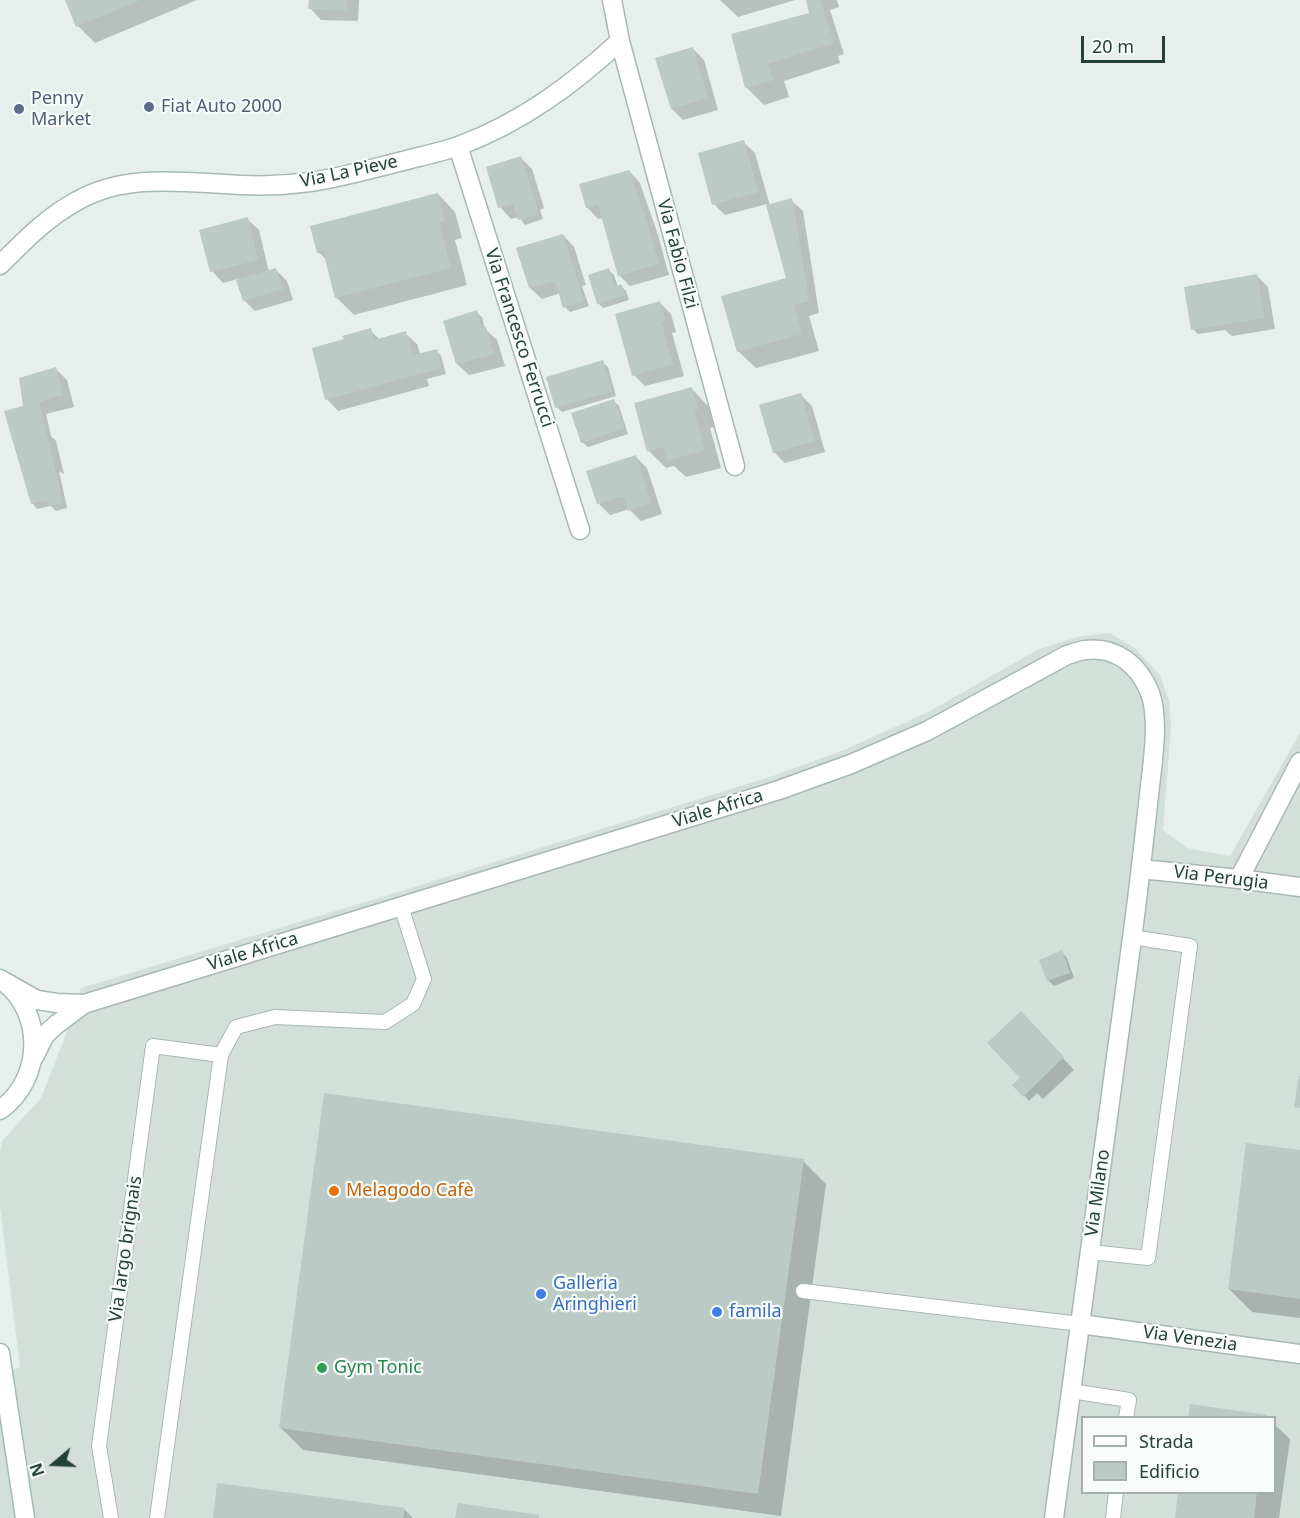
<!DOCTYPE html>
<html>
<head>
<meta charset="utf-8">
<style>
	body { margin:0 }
	#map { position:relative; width:1300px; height:1518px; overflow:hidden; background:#e6efeb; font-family:"Noto Sans",sans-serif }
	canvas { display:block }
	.legend { position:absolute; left:1081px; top:1416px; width:195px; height:78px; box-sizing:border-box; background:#f7fbf9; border:2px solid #a3b1ad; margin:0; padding:8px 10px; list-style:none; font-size:18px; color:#24423a }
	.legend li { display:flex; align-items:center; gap:12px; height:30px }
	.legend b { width:30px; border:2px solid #a3b1ad }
	.north { position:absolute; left:24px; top:1434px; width:60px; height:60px; -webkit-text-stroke:4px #f7fbf9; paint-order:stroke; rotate:251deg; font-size:16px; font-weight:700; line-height:24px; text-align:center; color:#24423a }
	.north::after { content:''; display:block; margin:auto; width:21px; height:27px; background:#24423a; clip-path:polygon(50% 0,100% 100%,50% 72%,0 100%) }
	.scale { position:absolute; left:1081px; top:36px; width:84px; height:27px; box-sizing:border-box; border:3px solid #24423a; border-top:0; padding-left:8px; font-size:18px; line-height:21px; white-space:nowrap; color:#24423a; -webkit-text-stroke:4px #f7fbf9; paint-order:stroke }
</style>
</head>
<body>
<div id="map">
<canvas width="1300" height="1518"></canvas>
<ul class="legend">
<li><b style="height:8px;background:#fff"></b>Strada</li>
<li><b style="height:16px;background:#bbcac4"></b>Edificio</li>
</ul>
<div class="north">N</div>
<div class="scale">20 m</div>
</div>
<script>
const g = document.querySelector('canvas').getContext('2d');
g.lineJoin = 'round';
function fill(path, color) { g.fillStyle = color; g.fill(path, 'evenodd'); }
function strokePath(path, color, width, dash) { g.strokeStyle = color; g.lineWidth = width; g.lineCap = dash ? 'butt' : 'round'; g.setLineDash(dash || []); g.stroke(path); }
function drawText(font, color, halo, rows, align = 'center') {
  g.font = font + ' "Noto Sans",sans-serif'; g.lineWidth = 4.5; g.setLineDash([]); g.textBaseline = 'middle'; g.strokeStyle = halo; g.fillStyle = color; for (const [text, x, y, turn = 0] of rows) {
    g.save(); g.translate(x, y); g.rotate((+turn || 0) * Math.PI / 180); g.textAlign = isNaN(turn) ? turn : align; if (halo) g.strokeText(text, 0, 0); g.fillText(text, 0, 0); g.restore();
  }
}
fill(new Path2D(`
	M1110,633L1135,648L1160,675L1169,700L1171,726L1163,830L1187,848L1230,856L1300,733V1518H0V1375L20,1367L0,1207V1152L2,1141L41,1098L65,1037L81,988L375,899L773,776L844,750L928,712L1039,649L1081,636ZM1082,1418H1274V1492H1082Z`), '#d4dfda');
fill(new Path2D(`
	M67,0H197L95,43L78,26Z
	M310,0H359L358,21L321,20L310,8Z
	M720,0H795L738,17Z
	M807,0H837L839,7L830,10L844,54L838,56L840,63L784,81L789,97L764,105L747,88L733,35L812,14Z
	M692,48L704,60L718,110L683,120L672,109Z
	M743,142L755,153L770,206L791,200L803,211L819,313L809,316L819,351L756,368L738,351L788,279L767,204L725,215L714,204Z
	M520,157L532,169L544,208L540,210L543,219L525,225L519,217L511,219L500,207Z
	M629,171L640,183L658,235L669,275L630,286L619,275L603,218L598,219L587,207Z
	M438,194L455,212L462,238L455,240L467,285L354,315L336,297L327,260L318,252Z
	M247,219L259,230L269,272L276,270L287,281L293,300L255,311L244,300L238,279L223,283L212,271Z
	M563,235L574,247L586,285L582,286L589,306L570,312L565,307L561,293L542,299L530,288L518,249Z
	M609,270L614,275L618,287L621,286L626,291L629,300L603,308L598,303Z
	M1257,276L1268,287L1275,329L1232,336L1225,330L1198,334L1193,329Z
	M660,303L671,314L676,332L672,333L684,376L645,386L634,375Z
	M476,312L482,317L485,329L497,340L505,366L469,375L457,364L445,322Z
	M370,330L380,340L405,333L417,344L420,354L436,350L441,356L446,374L427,379L429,386L338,411L327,399L345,340Z
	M602,362L608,367L616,396L562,412L557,407Z
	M56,369L67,380L74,407L46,414L51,436L56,441L64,474L59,471L67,508L56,511L51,506L37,509L32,503L25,407Z
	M691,388L708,406L714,427L710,428L721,468L686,477L674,466L666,468L649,451Z
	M801,395L812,406L825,452L785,463L774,452Z
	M614,401L619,406L628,434L588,447L582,442Z
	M635,456L647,468L662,514L641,521L629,509L610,515L599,504L588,471Z
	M1062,952L1067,958L1074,978L1054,986L1048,980Z
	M1032,1025L1074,1070L1043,1099L1037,1093L1029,1101L1024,1095L1020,1080Z
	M1300,1151V1318L1252,1312L1229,1289Z
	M803,1161L826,1184L781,1516L303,1450L280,1427Z
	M1274,1424L1290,1439L1279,1518H1176L1180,1492H1274Z
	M404,1509L413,1518H214Z`), '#0003');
fill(new Path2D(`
	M65,0H140L76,27Z
	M309,0H347V11L308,9Z
	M806,0H820L834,43L768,64L773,80L745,88L731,34L809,13Z
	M693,47L708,98L671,109L655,58Z
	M744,140L758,192L712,205L698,153Z
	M521,156L539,214L518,220L513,204L498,208L486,167Z
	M629,170L647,222L659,264L618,276L598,205L586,208L579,184Z
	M438,193L445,221L439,223L451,268L335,298L323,251L317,253L310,226Z
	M792,198L809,301L794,305L802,334L737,352L721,296L786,278L766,205Z
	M248,217L258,260L210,272L199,230Z
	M563,234L584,301L563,308L555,281L529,288L516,248Z
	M276,268L283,289L243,301L236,280Z
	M609,268L615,287L621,284L625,295L597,304L588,275Z
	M1257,274L1265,318L1191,330L1184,287Z
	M660,301L665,321L661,322L673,364L632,376L615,314Z
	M477,310L482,328L486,327L494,354L456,364L443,321Z
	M371,328L374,340L406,331L413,355L437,349L441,368L325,400L312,348L344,339L342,336Z
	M603,360L612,391L555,408L546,377Z
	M56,367L63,395L39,402L63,503L49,506L48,500L31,504L4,411L23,406L19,378Z
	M692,387L698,409L694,411L705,450L667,461L663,447L647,452L634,403Z
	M801,393L815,441L773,453L759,405Z
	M614,399L624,428L581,443L571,413Z
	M636,455L651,503L628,511L623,496L597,504L586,471Z
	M1062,950L1070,973L1047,981L1039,960Z
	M1021,1011L1064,1057L1023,1097L1012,1085L1020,1078L987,1043Z
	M1299,1076H1300V1108L1294,1107Z
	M324,1093L804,1159L758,1494L279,1428Z
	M1246,1143L1300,1150V1299L1228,1289Z
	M1190,1404L1267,1415V1418H1188Z
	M217,1483L405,1508L403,1518H213Z
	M1178,1492H1257L1254,1518H1175Z
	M458,1503L539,1515V1518H455Z`), '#bbcac4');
const lane = new Path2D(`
	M1090,1252L1148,1258L1190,946L1132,937
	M803,1291L1080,1324
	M1071,1391L1129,1400L1126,1418
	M111,1518L99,1446L153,1046L221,1055
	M157,1518L221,1055L236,1027L275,1017L385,1022L413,1004L424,979L401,906
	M1113,1518L1116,1492`);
const street = new Path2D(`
	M612,0L620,41L735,466
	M458,146L580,530
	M0,265C24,241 47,217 77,201C128,172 186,183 242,185C264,186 288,185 310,182C339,178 367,170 395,163C416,157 440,153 461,145C522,122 572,85 620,41
	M1141,869L1239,879L1300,887
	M1239,879L1300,762
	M5,982L37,1000L57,1003L84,1004L779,790L851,764L927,731L1067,655C1073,653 1079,651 1085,650C1116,646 1139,665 1150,693C1160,720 1152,766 1149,795C1144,841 1139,886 1133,931C1107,1127 1080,1322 1054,1518
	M34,1057L45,1035L57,1024L84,1004
	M1080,1324L1300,1354`);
const secondary = new Path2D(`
	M0,979C45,1010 44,1079 0,1110
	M0,1353L25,1518`);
strokePath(lane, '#a8b8b2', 16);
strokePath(street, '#a8b8b2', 21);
strokePath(secondary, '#a4bbb3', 21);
strokePath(lane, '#fff', 14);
strokePath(street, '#fff', 18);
strokePath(secondary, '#fff', 18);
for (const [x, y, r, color] of [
	[149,107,6,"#5c6f8a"],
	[19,109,6,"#5c6f8a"],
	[334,1191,6,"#e8710a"],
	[541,1294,6,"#3f7fe0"],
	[717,1312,6,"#3f7fe0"],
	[322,1368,6,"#2e9e5b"]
]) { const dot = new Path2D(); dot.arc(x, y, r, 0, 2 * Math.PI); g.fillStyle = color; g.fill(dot); strokePath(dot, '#f7fbf9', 2); }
drawText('18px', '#4e5e75', '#f7fbf9', [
	["Penny",31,99],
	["Market",31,120],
	["Fiat Auto 2000",161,107]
], 'left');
drawText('18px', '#24423a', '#f7fbf9', [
	["Via La Pieve",349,172,-12],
	["Via Fabio Filzi",677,254,75],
	["Via Francesco Ferrucci",519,338,72],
	["Viale Africa",718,809,-17],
	["Via Perugia",1221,878,7],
	["Viale Africa",253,952,-17],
	["Via Milano",1098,1193,-82],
	["Via largo brignais",126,1249,-82],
	["Via Venezia",1190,1339,8]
]);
drawText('18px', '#c56008', '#f7fbf9', [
	["Melagodo Cafè",346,1191]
], 'left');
drawText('18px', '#366cbe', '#f7fbf9', [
	["Galleria",553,1284],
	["Aringhieri",553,1305],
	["famila",729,1312]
], 'left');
drawText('18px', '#27864d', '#f7fbf9', [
	["Gym Tonic",334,1368]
], 'left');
</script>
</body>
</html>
